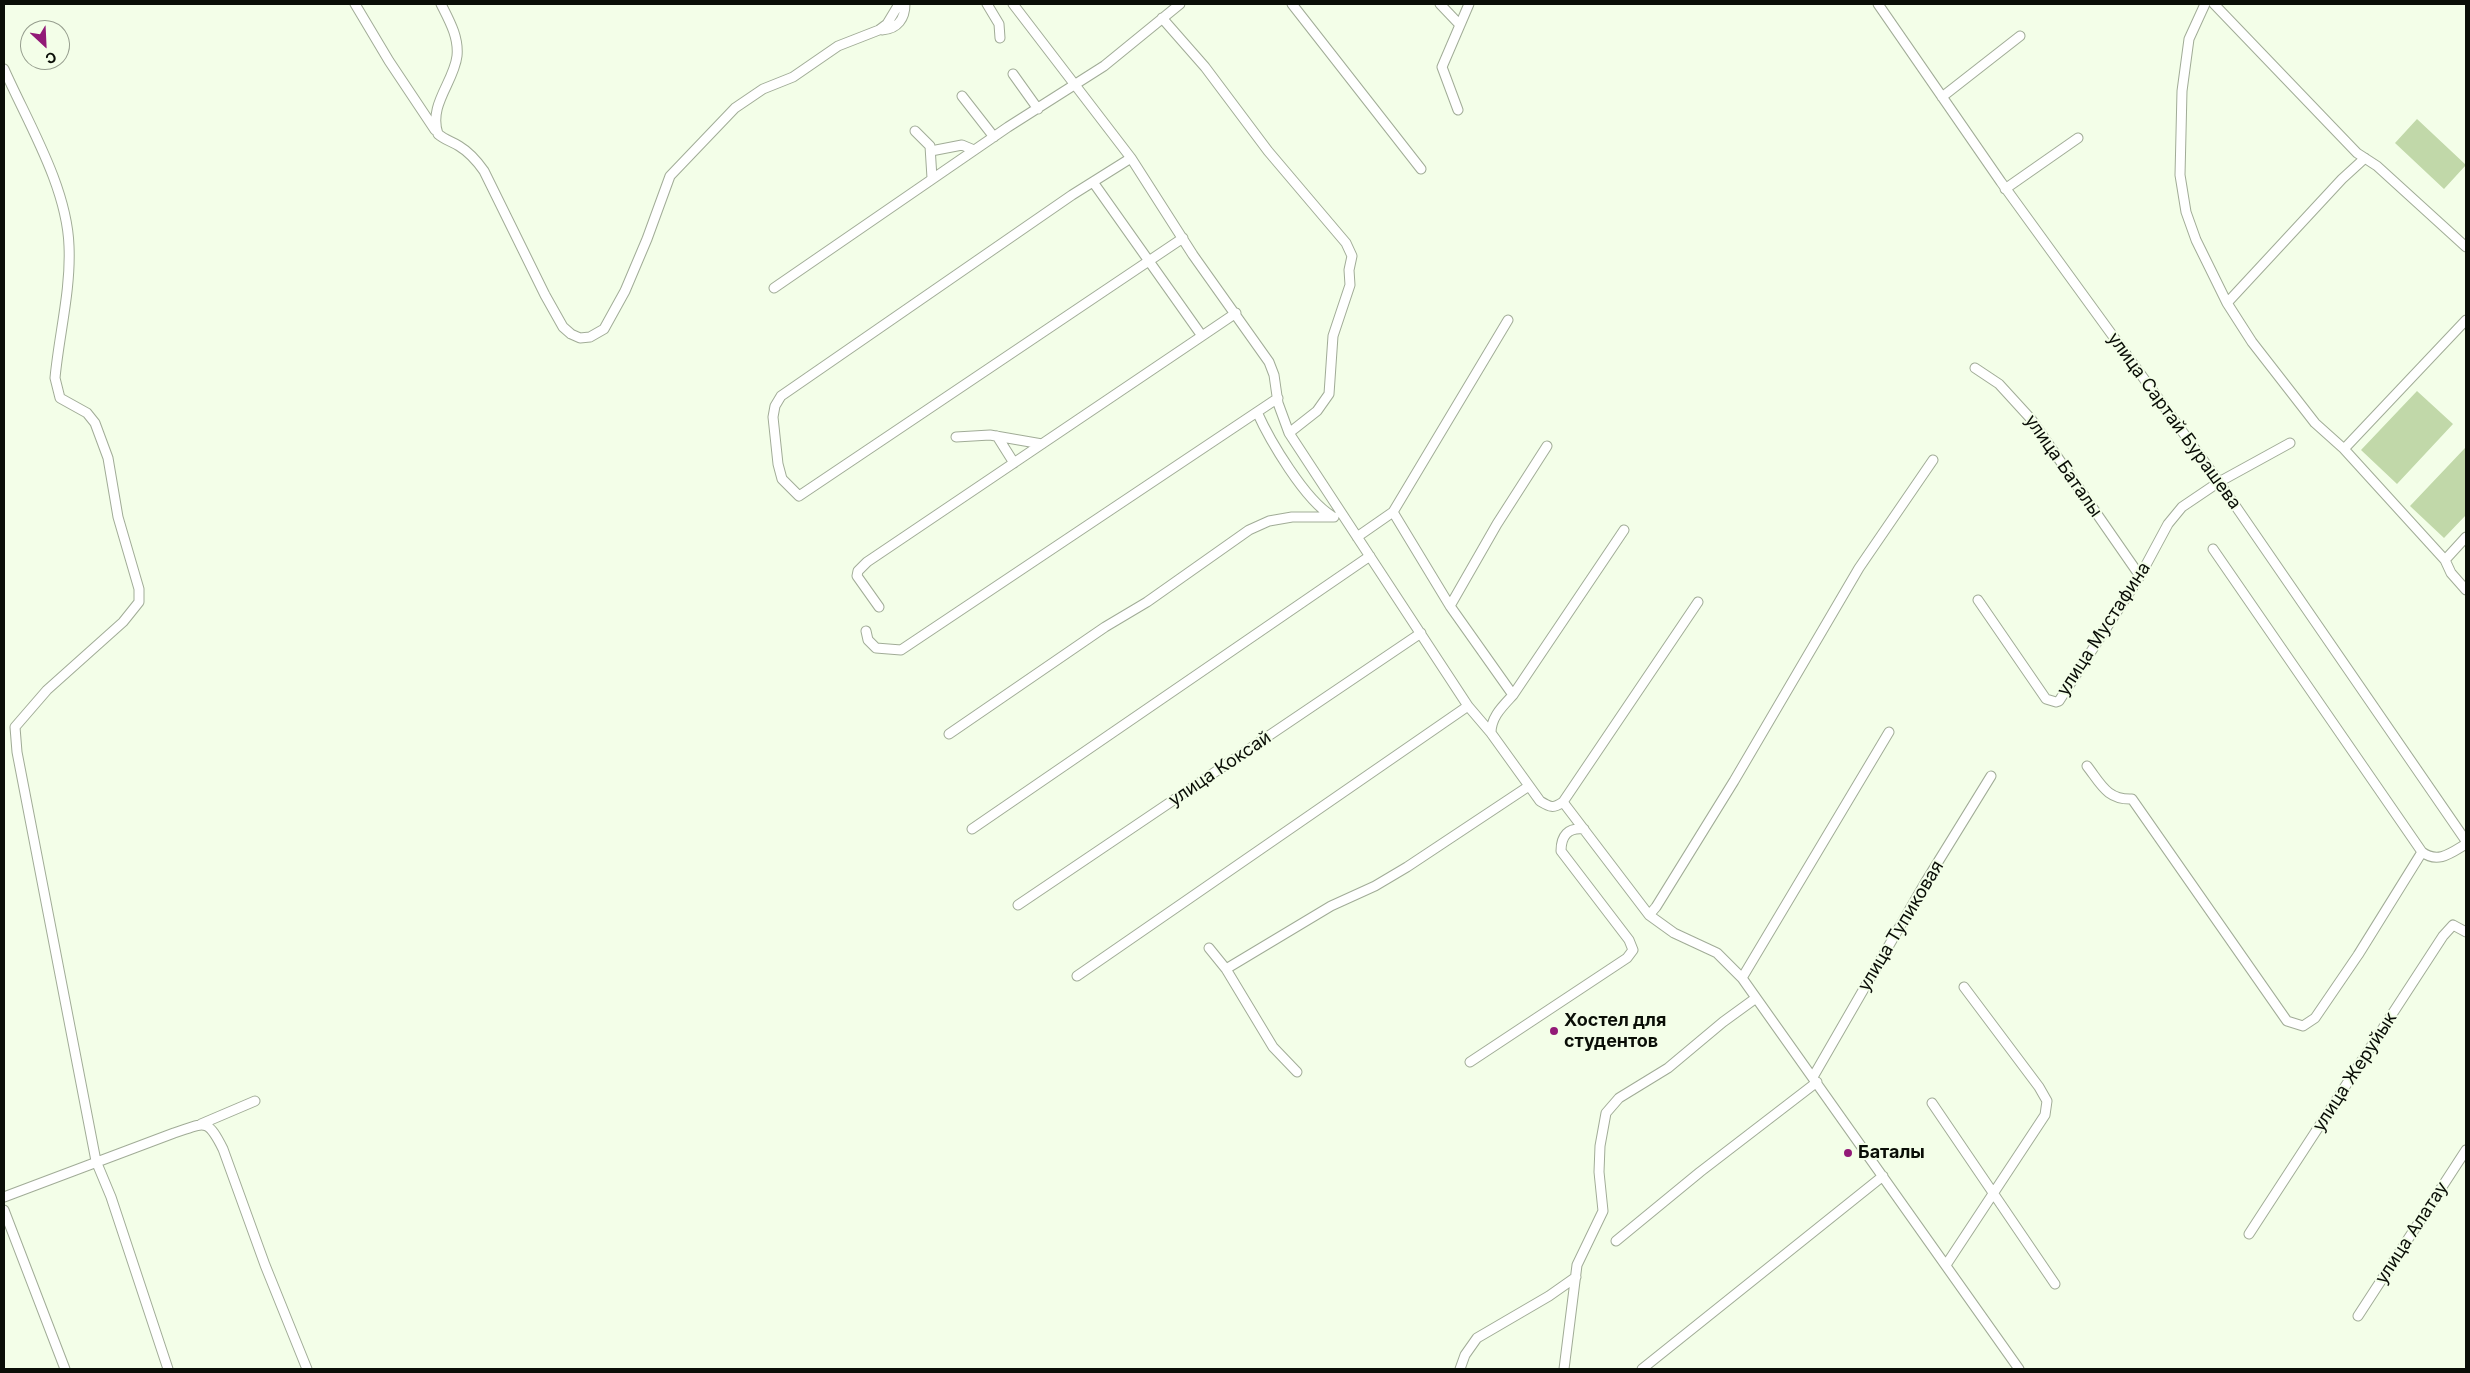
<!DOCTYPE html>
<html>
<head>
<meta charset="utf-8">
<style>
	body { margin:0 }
	#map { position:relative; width:2470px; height:1373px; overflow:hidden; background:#f3fee8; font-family:Inter,sans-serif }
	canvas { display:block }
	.frame { position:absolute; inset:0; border:5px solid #0a0e07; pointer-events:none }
	.north { position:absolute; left:20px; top:20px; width:50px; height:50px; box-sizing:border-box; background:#f3fee8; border:1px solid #969e8e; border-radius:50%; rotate:155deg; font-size:14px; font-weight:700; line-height:20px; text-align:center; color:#0a0e07 }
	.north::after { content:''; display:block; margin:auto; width:18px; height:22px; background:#921a77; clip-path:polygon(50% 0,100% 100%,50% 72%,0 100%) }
</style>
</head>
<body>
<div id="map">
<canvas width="2470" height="1373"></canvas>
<div class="frame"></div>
<div class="north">С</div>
</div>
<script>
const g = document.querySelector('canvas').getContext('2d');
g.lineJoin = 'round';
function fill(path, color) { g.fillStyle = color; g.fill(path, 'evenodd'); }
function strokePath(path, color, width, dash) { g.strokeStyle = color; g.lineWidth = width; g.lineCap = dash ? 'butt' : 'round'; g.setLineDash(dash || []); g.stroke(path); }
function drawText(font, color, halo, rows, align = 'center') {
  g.font = font + ' Inter,sans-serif'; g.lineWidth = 4; g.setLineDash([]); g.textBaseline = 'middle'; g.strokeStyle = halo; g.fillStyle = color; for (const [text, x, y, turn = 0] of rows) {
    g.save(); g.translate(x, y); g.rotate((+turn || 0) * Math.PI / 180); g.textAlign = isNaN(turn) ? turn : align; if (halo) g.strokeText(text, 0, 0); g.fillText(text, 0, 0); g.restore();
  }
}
fill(new Path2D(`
	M2417,119L2466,165L2444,189L2395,143Z
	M2417,391L2453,424L2397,484L2361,450Z
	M2465,448L2466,515L2444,538L2410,506Z`), '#c1d8a9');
const minor = new Path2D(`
	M355,4L389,61L435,130
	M441,4C449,20 459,37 457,56C454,82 428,105 438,134C445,140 451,141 459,146C469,152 477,161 484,171L545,295L563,327L571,334L580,338L590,337L604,329L625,291L647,239L670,176L735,108L763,89L793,77L838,46L879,30L887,24L899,4
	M987,4L999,24L1000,38
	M1013,4L1131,158L1193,255L1269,362L1274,375L1278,403L1289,433L1468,706L1491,733L1540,801C1550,807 1553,809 1563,802L1698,602
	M1292,4L1421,169
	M1440,4L1460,25
	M1878,4L2001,182L2219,482L2466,841
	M2205,4L2189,39L2182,91L2180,175L2186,212L2196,240L2227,303L2252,342L2315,423L2344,449L2445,560L2451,573L2466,590
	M2214,4L2357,153L2377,166L2466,247
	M1162,18L1205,67L1268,151L1346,243L1352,256L1349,270L1350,285L1333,336L1329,394L1317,411L1289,433
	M882,30C898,29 905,18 905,4
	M4,69C28,123 67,187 69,246C71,290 59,335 55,378L60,398L87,413L95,423L108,458L118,517L139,589V602L123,622L47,690L15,727L17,752L96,1161L111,1197L168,1369
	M1013,74L1038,109
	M962,96L994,137
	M1942,97L2020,36
	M1458,110L1442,67L1469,4
	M915,131L930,146L932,178
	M931,151L962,145L974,150
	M1131,158L1072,195L781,396L775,406L773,417L778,464L782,479L799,496L1183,238
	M1093,182L1202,336L1236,313
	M2005,189L2078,138
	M774,288L1008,127L1104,66L1180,4
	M2227,303L2342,179L2365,158
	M1975,368L1999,384L2031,419L2140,576
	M1257,412C1270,441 1305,500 1332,516
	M997,436L1014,463
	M956,437L990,435L1042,444
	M2344,449L2466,320
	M1393,512L1450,606L1513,695
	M1357,537L1393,512L1508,320
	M2445,560L2466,537
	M1978,600L2046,699L2056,702L2059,701L2140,576L2168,524L2182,507L2219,482L2290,443
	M1450,606L1497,524L1547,446
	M879,607L857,576L858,571L867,562L1202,336
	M866,631L868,640L876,648L901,650L1278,398
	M1491,733C1491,717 1502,707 1513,695L1624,530
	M949,734L1105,627L1147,602L1249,530L1269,521L1292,517H1334
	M2087,766C2101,784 2107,800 2132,799L2287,1021L2303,1026L2315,1018L2358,955L2422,852L2213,549
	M1563,802L1649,915L1674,933L1717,953L1742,978L2019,1369
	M972,829L1370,556
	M2422,852C2438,864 2451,853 2466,844
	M1018,905L1421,633
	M1649,915L1656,907L1734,781L1859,568L1933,460
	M1209,948L1226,969L1331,906L1375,886L1407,867L1529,786
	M1226,969L1273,1047L1297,1072
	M1077,976L1468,706
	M1742,978L1889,732
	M1470,1062L1627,958L1633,950L1629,940L1561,851C1561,836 1568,827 1584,829
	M1813,1077L1925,883L1991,776
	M1932,1103L2055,1284
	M201,1124L255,1101
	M4,1197L174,1133C205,1123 207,1117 223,1149L265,1265L307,1369
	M4,1210L65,1369
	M2249,1234L2443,936L2453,925L2466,932
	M1616,1241L1700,1172L1817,1082
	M1946,1265L2045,1115L2047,1101L2039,1087L1964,987
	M2358,1316L2466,1150
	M1460,1369L1465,1355L1477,1338L1549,1296L1576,1277
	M1564,1369L1577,1265L1603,1211L1599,1172L1600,1146L1606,1113L1619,1098L1668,1068L1723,1022L1756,998
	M1642,1369L1883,1176`);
strokePath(minor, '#a1ac97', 11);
strokePath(minor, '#fff', 9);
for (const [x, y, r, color] of [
	[1554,1031,5,"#921a77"],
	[1848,1153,5,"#921a77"]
]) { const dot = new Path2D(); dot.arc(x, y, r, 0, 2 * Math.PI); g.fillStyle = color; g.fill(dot); strokePath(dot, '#f3fee8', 2); }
drawText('18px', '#0a0e07', '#f3fee8', [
	["улица Сартай Бурашева",2174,421,54],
	["улица Баталы",2063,466,55],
	["улица Мустафина",2104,629,-57],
	["улица Коксай",1220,769,-34],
	["улица Тупиковая",1901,926,-59],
	["улица Жеруйык",2355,1072,-57],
	["улица Алатау",2412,1233,-57]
]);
drawText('bold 18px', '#0a0e07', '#f3fee8', [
	["Хостел для",1564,1021],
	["студентов",1564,1042],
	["Баталы",1858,1153]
], 'left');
</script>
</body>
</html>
